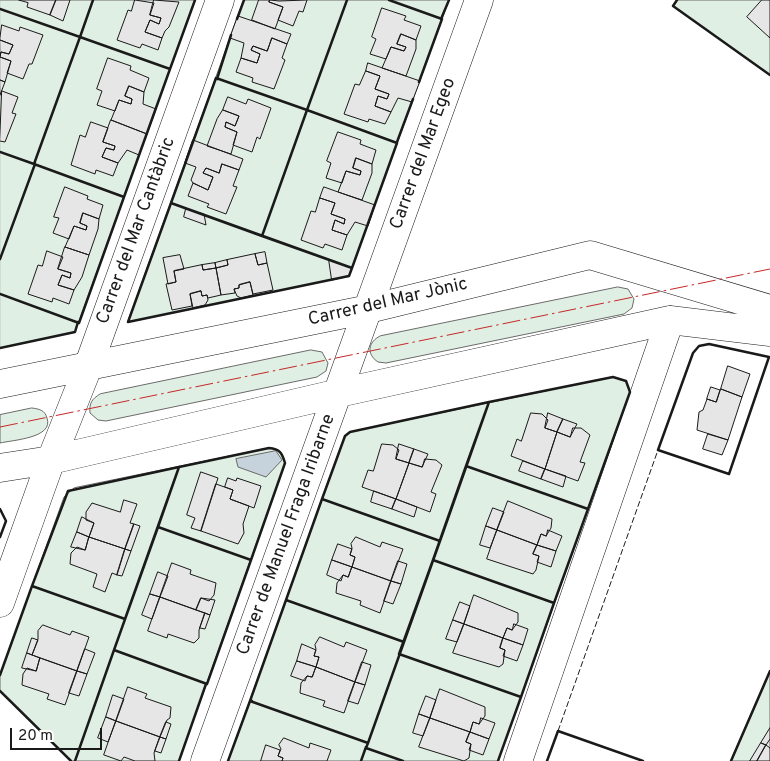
<!DOCTYPE html>
<html>
<head>
<meta charset="utf-8">
<style>
	body { margin:0 }
	#map { position:relative; width:770px; height:761px; overflow:hidden; background:#fff; font-family:Overpass,sans-serif }
	canvas { display:block }
	.scale { position:absolute; left:10px; top:728px; width:92px; height:22px; box-sizing:border-box; border:2px solid #1a1a1a; border-top:0; padding-left:6px; font-size:15px; line-height:18px; white-space:nowrap; color:#1a1a1a; -webkit-text-stroke:4px #fff; paint-order:stroke }
</style>
</head>
<body>
<div id="map">
<canvas width="770" height="761"></canvas>
<div class="scale">20 m</div>
</div>
<script>
const g = document.querySelector('canvas').getContext('2d');
g.lineJoin = 'round';
function fill(path, color) { g.fillStyle = color; g.fill(path, 'evenodd'); }
function strokePath(path, color, width, dash) { g.strokeStyle = color; g.lineWidth = width; g.lineCap = dash ? 'butt' : 'round'; g.setLineDash(dash || []); g.stroke(path); }
function drawText(font, color, halo, rows, align = 'center') {
  g.font = font + ' Overpass,sans-serif'; g.lineWidth = 4; g.setLineDash([]); g.textBaseline = 'middle'; g.strokeStyle = halo; g.fillStyle = color; for (const [text, x, y, turn = 0] of rows) {
    g.save(); g.translate(x, y); g.rotate((+turn || 0) * Math.PI / 180); g.textAlign = isNaN(turn) ? turn : align; if (halo) g.strokeText(text, 0, 0); g.fillText(text, 0, 0); g.restore();
  }
}
const green = new Path2D(`
	M0,0H195L75,332L0,348Z
	M244,0H449L349,276L128,322Z
	M677,0H770V75L673,6Z
	M618,287L628,289L634,299L632,308L624,314L386,363L378,362C366,354 368,342 380,336Z
	M311,350L322,352L328,363L326,371L317,377L106,421L98,420L90,413C89,403 92,399 100,394Z
	M613,377L626,381L630,392L498,761H228L345,436L350,432Z
	M32,408C39,409 45,410 47,418C54,438 13,440 0,443V415Z
	M269,448C280,449 282,453 285,463L179,761H71L0,691V675L64,497L74,488Z
	M770,671V761H731Z`);
fill(green, '#e0efe3');
strokePath(green, '#6a6a6a', 1);
const water = new Path2D(`
	M276,451L282,460L266,477L238,467L236,459Z`);
fill(water, '#c6d2dc');
strokePath(water, '#6a6a6a', 1);
const building = new Path2D(`
	M19,0H56L50,15L27,7L28,3Z
	M56,0H70L63,21L50,15Z
	M135,0L154,3L150,15L161,18L159,24L150,20L145,32L162,38L158,50L142,44L140,48L117,40L128,10L131,11Z
	M154,0L179,2L169,27L165,31L162,38L145,32L150,20L159,24L161,18L150,15Z
	M259,0H270L269,2L283,7L275,29L252,20Z
	M270,0L279,1L307,0L303,12L299,11L293,26L278,20L283,7L269,2Z
	M762,0H770V38L747,17Z
	M382,8L406,16L404,20L421,26L416,40L401,34L397,44L406,47L404,51L391,47L386,59L370,54L376,39L372,37Z
	M238,16L291,34L287,44L272,38L267,51L253,46L251,50L260,54L257,63L241,58L244,43L230,38Z
	M2,25L19,31L20,27L43,35L32,64H29L23,79L7,73L11,61L0,57L1,52L9,54L13,45L0,40Z
	M401,34L416,40V49L406,76L382,68L391,47L404,51L406,47L397,44Z
	M272,38L287,44L282,58L285,60L274,89L252,82L253,78L236,72L241,58L257,63L260,54L251,50L253,46L267,51Z
	M0,40L13,45L9,54L1,52L0,56Z
	M0,57L11,61L5,82L0,80Z
	M108,58L131,66L130,70L149,78L144,92L129,86L125,96L132,99L131,104L119,100L115,111L97,105L102,91L97,89Z
	M368,63L420,81L412,102L398,98L391,112L375,106L378,96L387,99L389,94L375,89L380,76L366,71Z
	M366,71L380,76L375,89L389,94L387,99L378,96L375,106L391,112L385,124L369,119L368,122L344,114L355,84L359,85Z
	M0,80L5,82L0,95Z
	M129,86L144,92L143,104L156,109L147,134L111,120L119,100L131,104L132,99L125,96Z
	M2,91L18,97L12,113L16,114L5,142L0,141Z
	M228,97L246,104L248,99L271,108L260,139L257,137L252,152L233,145L237,132L225,127L226,122L235,126L239,116L223,110Z
	M223,110L239,116L235,126L226,122L225,127L237,132L231,154L207,146L217,119Z
	M111,120L147,134L139,155L127,150L118,163L102,157L106,148L114,150L115,146L103,142Z
	M91,122L108,128L103,142L115,146L114,150L106,148L102,157L118,163L113,176L96,170L95,174L71,165L80,135L85,137Z
	M338,132L361,140L360,144L376,150L372,164L356,158L353,168L361,171L360,175L346,171L342,183L326,178L331,163L327,161Z
	M193,140L243,159L239,170L222,164L219,173L206,168L203,173L213,177L208,190L193,183L191,180L196,167L185,163Z
	M356,158L372,164V173L362,200L338,192L346,171L360,175L361,171L353,168Z
	M222,164L239,170L233,186L237,187L226,214L207,207L209,204L188,196L193,183L208,190L213,177L203,173L206,168L219,173Z
	M65,187L88,196L87,199L103,205L99,219L83,213L80,223L87,226L86,230L74,226L69,239L53,233L59,218L54,217Z
	M324,187L375,205L368,226L355,222L347,235L332,230L335,220L344,224L345,219L331,214L335,203L320,198Z
	M320,198L335,203L331,214L345,219L344,224L335,220L332,230L347,235L342,250L325,244L323,248L301,240L311,211L315,212Z
	M186,209L204,214L206,225L184,217Z
	M83,213L99,219L98,229L89,255L65,247L74,226L86,230L87,226L80,223Z
	M65,247L89,255L82,277L74,290L58,285L62,275L70,278L71,273L58,269Z
	M47,251L63,257L58,269L71,273L70,278L62,275L58,285L74,290L69,304L53,298L52,302L28,294L38,265L42,266Z
	M265,252L267,263L258,265L255,254Z
	M255,254L258,265L267,263L273,290L253,294L250,282L239,285V288L234,289L235,293L221,295L216,268L228,265L227,260Z
	M180,255L184,269L174,271L176,282L168,284L163,258Z
	M227,260L228,265L216,268L215,263Z
	M329,260L352,268L349,276L332,280Z
	M215,263L216,268L203,270L202,265Z
	M202,265L203,270L216,268L221,295L208,298L207,295L202,296L201,291L190,294L192,306L172,310L166,284L176,282L174,271Z
	M250,282L253,295L241,298L237,296L234,289L239,288V285Z
	M201,291L202,296L207,295L208,300L205,305L193,308L190,294Z
	M728,366L750,374L742,397L721,389Z
	M711,387L720,390L716,402L707,399Z
	M721,389L742,397L728,440L697,430L699,412L703,410L707,399L716,402Z
	M531,413L542,414L548,420L545,428L557,432L545,469L511,456L517,439L521,441Z
	M548,413L563,419L557,432L545,428Z
	M563,419L577,424L570,437L557,432Z
	M573,428H581L590,435L580,462L585,463L578,481L545,469L557,432L570,437Z
	M708,434L728,440L722,455L703,449Z
	M382,444L393,445L399,450L396,459L409,463L396,499L362,487L368,470L373,471Z
	M399,444L414,449L409,463L396,459Z
	M414,449L428,454L422,467L409,463Z
	M425,459L436,460L442,465L431,492L436,494L430,512L396,499L409,463L422,467Z
	M523,461L545,469L541,479L519,471Z
	M545,469L566,476L563,487L541,479Z
	M201,472L218,478L201,531L191,528L195,518L187,515Z
	M228,478L236,481L237,478L261,486L254,508L230,499L233,490L225,487Z
	M216,484L233,490L230,499L249,506L243,524L244,533L238,544L201,531Z
	M374,491L396,499L392,509L371,502Z
	M396,499L417,507L414,517L392,509Z
	M124,500L137,504L130,523L134,524L125,549L89,537L94,523L86,520V512L92,503L120,512Z
	M508,501L552,519L551,528L546,536L541,534L537,545L497,530Z
	M493,508L504,512L497,530L486,526Z
	M82,517L94,523L89,537L77,532Z
	M134,524L140,526L131,551L125,549Z
	M486,526L497,530L490,548L480,545Z
	M497,530L537,545L533,554L539,556L536,570L533,574L487,559Z
	M548,530L562,536L556,551L537,545L541,534L546,536Z
	M77,532L89,537L85,550L71,547Z
	M89,537L125,549L117,575L112,573L105,592L93,587L97,574L70,564L71,553L77,547L85,550Z
	M356,537L380,547L382,542L403,549L391,581L352,567L355,557L350,555L352,548L351,544Z
	M338,544L352,549L350,555L355,557L352,567L332,560Z
	M537,545L556,551L551,567L537,562L539,556L533,554Z
	M125,549L131,551L122,576L117,575Z
	M332,560L352,567L348,577L343,575L341,581L327,575Z
	M398,561L407,564L401,584L391,581Z
	M172,563L191,570L190,574L216,583L214,595L209,601L201,598L196,610L160,597Z
	M352,567L391,581L380,613L360,605L361,601L336,593L337,583L343,575L348,577Z
	M158,572L168,576L160,597L150,594Z
	M391,581L401,584L393,604L384,601Z
	M150,594L160,597L152,619L142,615Z
	M474,595L518,613V622L512,630L507,628L503,638L464,624Z
	M160,597L205,613L199,630V638L194,643L168,634L167,638L148,631Z
	M201,598L215,600L210,615L196,610Z
	M460,602L470,606L464,624L453,620Z
	M205,613L210,615L205,629L200,628Z
	M453,620L464,624L457,642L446,639Z
	M464,624L503,638L500,648L505,650L503,664L499,667L453,653Z
	M514,624L528,629L523,645L503,638L507,628L512,630Z
	M43,625L70,635L72,631L89,637L77,671L32,655L38,639V631Z
	M320,637L344,647L346,642L367,650L355,682L316,667L319,657L314,656L316,649L315,645Z
	M32,638L38,640L32,655L27,653Z
	M503,638L523,645L517,661L503,656L505,650L500,648Z
	M302,644L316,650L314,656L319,657L316,667L297,661Z
	M85,649L95,653L87,674L77,671Z
	M27,653L40,658L36,671L22,668Z
	M40,658L77,671L65,705L47,699L49,694L22,685L23,674L27,668L36,671Z
	M297,661L316,667L312,677L307,676L305,681L291,676Z
	M362,662L371,665L365,685L355,682Z
	M316,667L355,682L344,713L323,706L325,701L300,693L301,683L307,676L312,677Z
	M77,671L87,674L79,696L69,693Z
	M355,682L365,685L358,704L348,701Z
	M128,687L147,694L145,698L171,707L170,718L167,720L160,737L116,721Z
	M440,689L485,707V716L479,724L473,722L470,732L430,718Z
	M113,695L124,699L116,721L106,717Z
	M426,696L436,700L430,718L419,714Z
	M419,714L430,718L423,736L413,733Z
	M106,717L116,721L108,742L98,738Z
	M430,718L470,732L466,742L471,744L469,758L464,761L419,747Z
	M481,718L495,723L489,739L470,732L473,722L479,724Z
	M116,721L160,737L154,753L155,761H135L124,757L121,761L104,755Z
	M166,722L171,724L166,739L160,737Z
	M770,728V739L766,745L761,743Z
	M470,732L489,739L483,755L469,750L471,744L466,742Z
	M160,737L166,739L161,753L155,751Z
	M284,738L309,748L310,743L331,750L327,761H282L283,758L278,756L281,749L279,745Z
	M761,743L766,745L757,761H750Z
	M266,745L280,750L278,756L283,758L282,761H261Z
	M766,745L770,748V761H757Z`);
fill(building, '#e6e6e6');
strokePath(building, '#1a1a1a', 1);
const minor = new Path2D(`
	M0,384L369,309L590,255L770,309
	M0,468L51,460L339,393L670,320L770,332
	M0,603L51,460L88,367L220,0
	M205,761L479,0
	M518,761L670,320`);
strokePath(minor, '#1a1a1a', 29);
strokePath(minor, '#fff', 28);
strokePath(new Path2D(`
	M558,731L658,450`), '#1a1a1a', 1, [6, 2.5]);
strokePath(new Path2D(`
	M389,0L442,19L419,82
	M677,0L673,6L770,75
	M0,9L80,37
	M237,19L244,0
	M441,19L449,0
	M80,37L170,69L124,197L34,164Z
	M80,37L93,0
	M170,69L195,0
	M216,78L307,110L262,236L171,203Z
	M217,79L231,35
	M307,110L397,143L352,268L262,236Z
	M307,110L347,0
	M397,142L413,99
	M0,152L34,164L35,162
	M171,203L352,268L349,276L128,322Z
	M0,259L35,164
	M0,294L79,323L124,197
	M709,344L769,357L729,474L658,450L693,353L699,346Z
	M0,348L75,332L78,322
	M269,448C280,449 282,453 285,463L251,560L158,527L179,467Z
	M466,466L588,509L630,392L626,381L613,377L489,402L440,541L322,499L345,436L350,432L489,402L466,466
	M466,466L588,509L554,603L433,560Z
	M179,467L125,619L32,586L68,491Z
	M322,499L440,541L404,642L286,600Z
	M0,509L6,521L0,537
	M158,527L251,560L207,684L114,650Z
	M433,560L554,603L521,697L399,654Z
	M286,600L404,642L368,743L250,701Z
	M0,675L32,586L34,587
	M0,691L71,761
	M368,743L366,748L403,761
	M75,761L114,650
	M179,761L206,684
	M228,761L250,701H252
	M361,761L366,747
	M498,761L521,697
	M547,761L558,731L643,761
	M731,761L770,671`), '#1a1a1a', 2.5);
strokePath(new Path2D(`
	M0,427L770,269`), '#c62828', 1, [18, 4, 2.5, 4]);
drawText('18px', '#1a1a1a', '#fff', [
	["Carrer del Mar Egeo",424,154,-70],
	["Carrer del Mar Cantàbric",137,231,-70],
	["Carrer del Mar Jònic",388,303,-13],
	["Carrer de Manuel Fraga Iribarne",287,535,-70]
]);
</script>
</body>
</html>
